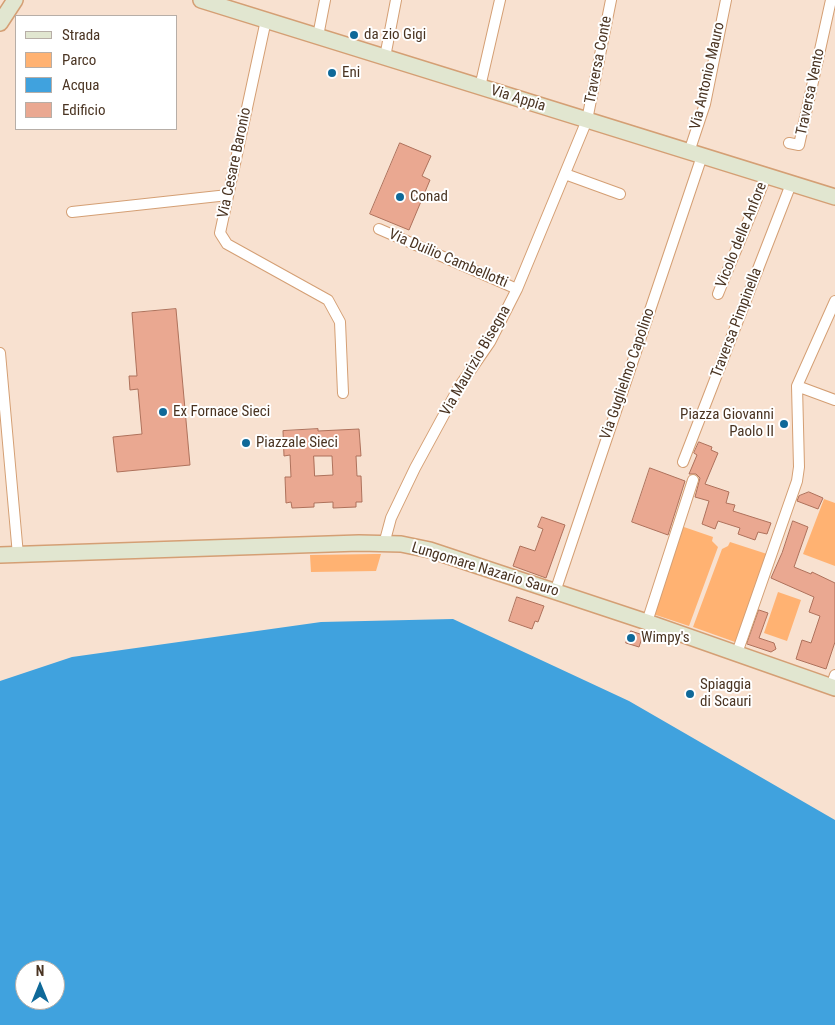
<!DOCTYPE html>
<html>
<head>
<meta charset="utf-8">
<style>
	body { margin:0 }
	#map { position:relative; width:835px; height:1025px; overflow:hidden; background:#f8e1d0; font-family:"Roboto Condensed",sans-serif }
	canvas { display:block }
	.legend { position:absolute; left:15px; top:15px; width:162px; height:115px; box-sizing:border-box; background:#fff; border:1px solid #b7aea7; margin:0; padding:6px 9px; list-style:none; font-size:15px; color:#4a3422 }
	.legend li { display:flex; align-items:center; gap:10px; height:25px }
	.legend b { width:25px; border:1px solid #b7aea7 }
	.north { position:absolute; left:15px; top:960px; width:50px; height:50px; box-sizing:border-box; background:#fff; border:1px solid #b7aea7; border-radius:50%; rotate:0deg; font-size:14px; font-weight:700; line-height:20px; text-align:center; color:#4a3422 }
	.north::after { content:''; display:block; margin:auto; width:18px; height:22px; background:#0f6999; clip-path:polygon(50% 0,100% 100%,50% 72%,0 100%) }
</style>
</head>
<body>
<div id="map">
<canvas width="835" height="1025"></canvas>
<ul class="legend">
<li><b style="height:6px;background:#e1e6d0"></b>Strada</li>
<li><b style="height:14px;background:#ffb272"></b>Parco</li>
<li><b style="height:14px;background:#40a2de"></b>Acqua</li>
<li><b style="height:14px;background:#eaa891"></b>Edificio</li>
</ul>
<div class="north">N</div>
</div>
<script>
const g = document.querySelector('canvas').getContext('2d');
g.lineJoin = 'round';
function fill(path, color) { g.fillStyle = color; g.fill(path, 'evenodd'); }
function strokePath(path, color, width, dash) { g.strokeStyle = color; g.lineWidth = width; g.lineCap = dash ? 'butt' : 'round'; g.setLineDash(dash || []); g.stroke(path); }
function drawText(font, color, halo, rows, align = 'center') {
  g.font = font + ' "Roboto Condensed",sans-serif'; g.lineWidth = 4; g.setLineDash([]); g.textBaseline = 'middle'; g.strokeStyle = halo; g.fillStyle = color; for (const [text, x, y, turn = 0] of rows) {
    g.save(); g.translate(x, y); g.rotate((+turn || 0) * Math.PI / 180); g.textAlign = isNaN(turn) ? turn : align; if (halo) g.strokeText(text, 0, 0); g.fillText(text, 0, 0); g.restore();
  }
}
fill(new Path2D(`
	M824,499L835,503V566L803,554Z
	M681,526L713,537L712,541L718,547L689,626L653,614Z
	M730,542L767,554L735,642L693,627L722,549L728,546Z
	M374,554H381L376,571L311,572L310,555Z
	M778,592L801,600L787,641L764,633Z`), '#ffb272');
fill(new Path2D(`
	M453,619L629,701L835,820V1025H0V681L72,657L321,622ZM25,970H55V1000H25Z`), '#40a2de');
const building = new Path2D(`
	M400,143L431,156L422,176L430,180L409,230L370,214Z
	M176,309L190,465L117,472L113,437L142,434L138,389L130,390L129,376H137L132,313Z
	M318,429V431L359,429L361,456H356L357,476H361L362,502H356V507L333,508V502L314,503V507L292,508L291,502L286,503L285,477H291L290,455L284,456L283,431ZM314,456H332L333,475L315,476Z
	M699,442L712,447L711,450L718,453L705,484L729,492L726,503L735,505L733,511L771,523L767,534L758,532L755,540L738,534L740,528L718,521L715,529L702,524L709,501L695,497L700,478L696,474H689L697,455L694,453Z
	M650,468L685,481L668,535L632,522Z
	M809,492L823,498L818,509L797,501L799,496Z
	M542,517L565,525L546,578L513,566L520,546L535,551L543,529L538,527Z
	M793,521L808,527L794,567L811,574L812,572L835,583V642L826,669L796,659L802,640L811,643L820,616L809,612L814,597L771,578L782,553Z
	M517,597L544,606L538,622L535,621L532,629L509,621Z
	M759,610L768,613L759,638L774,643L776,649L771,652L747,644Z
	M631,631L643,635L639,647L626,643Z`);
fill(building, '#eaa891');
strokePath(building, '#ae715b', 1);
const street = new Path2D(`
	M266,20L220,233L227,244L328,300L340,322L343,393
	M318,36L325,0
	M385,57L396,0
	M480,87L500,0
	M789,143L799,145L831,0
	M689,152L705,104L726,0
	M565,174L620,194
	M72,212L228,195
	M379,229L517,289
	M718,294C734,254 751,216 766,176
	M0,353L18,555
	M797,386L835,400
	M683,462L791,184
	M384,544L391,518L415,468L459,387L490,342L517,289L587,120L611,0
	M555,592L702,156
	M647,622L693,480
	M737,653L797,481L799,467L797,386L835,301
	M831,687L835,675`);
const secondary = new Path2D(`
	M201,0L835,197
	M0,23L15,0
	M0,555L359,543L401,544L430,550L647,622L835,688`);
strokePath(street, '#d49f74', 12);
strokePath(secondary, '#d49f74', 18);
strokePath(street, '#fff', 10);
strokePath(secondary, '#e1e6d0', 15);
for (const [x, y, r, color] of [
	[354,35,5,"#0f6999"],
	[332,73,5,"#0f6999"],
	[400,197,5,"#0f6999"],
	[163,412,5,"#0f6999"],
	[784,424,5,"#0f6999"],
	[246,443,5,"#0f6999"],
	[631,638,5,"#0f6999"],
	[690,694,5,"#0f6999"]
]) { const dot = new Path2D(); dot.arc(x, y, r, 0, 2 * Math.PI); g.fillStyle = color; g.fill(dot); strokePath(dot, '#fff', 2); }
drawText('15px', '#4a3422', '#fff', [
	["da zio Gigi",364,35],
	["Eni",342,73],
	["Conad",410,197],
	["Ex Fornace Sieci",173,412],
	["Piazza Giovanni",774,415,"right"],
	["Paolo II",774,432,"right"],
	["Piazzale Sieci",256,443],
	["Wimpy's",641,638],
	["Spiaggia",700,685],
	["di Scauri",700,702]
], 'left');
drawText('15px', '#4a3422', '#fff', [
	["Traversa Conte",599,60,-79],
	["Via Antonio Mauro",708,76,-77],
	["Traversa Vento",811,92,-78],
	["Via Appia",518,99,17],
	["Via Cesare Baronio",235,163,-78],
	["Vicolo delle Anfore",742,235,-68],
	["Via Duilio Cambellotti",448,259,23],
	["Traversa Pimpinella",737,323,-69],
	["Via Maurizio Bisegna",476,361,-60],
	["Via Guglielmo Capolino",628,374,-71],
	["Lungomare Nazario Sauro",485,570,17]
]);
</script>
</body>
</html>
